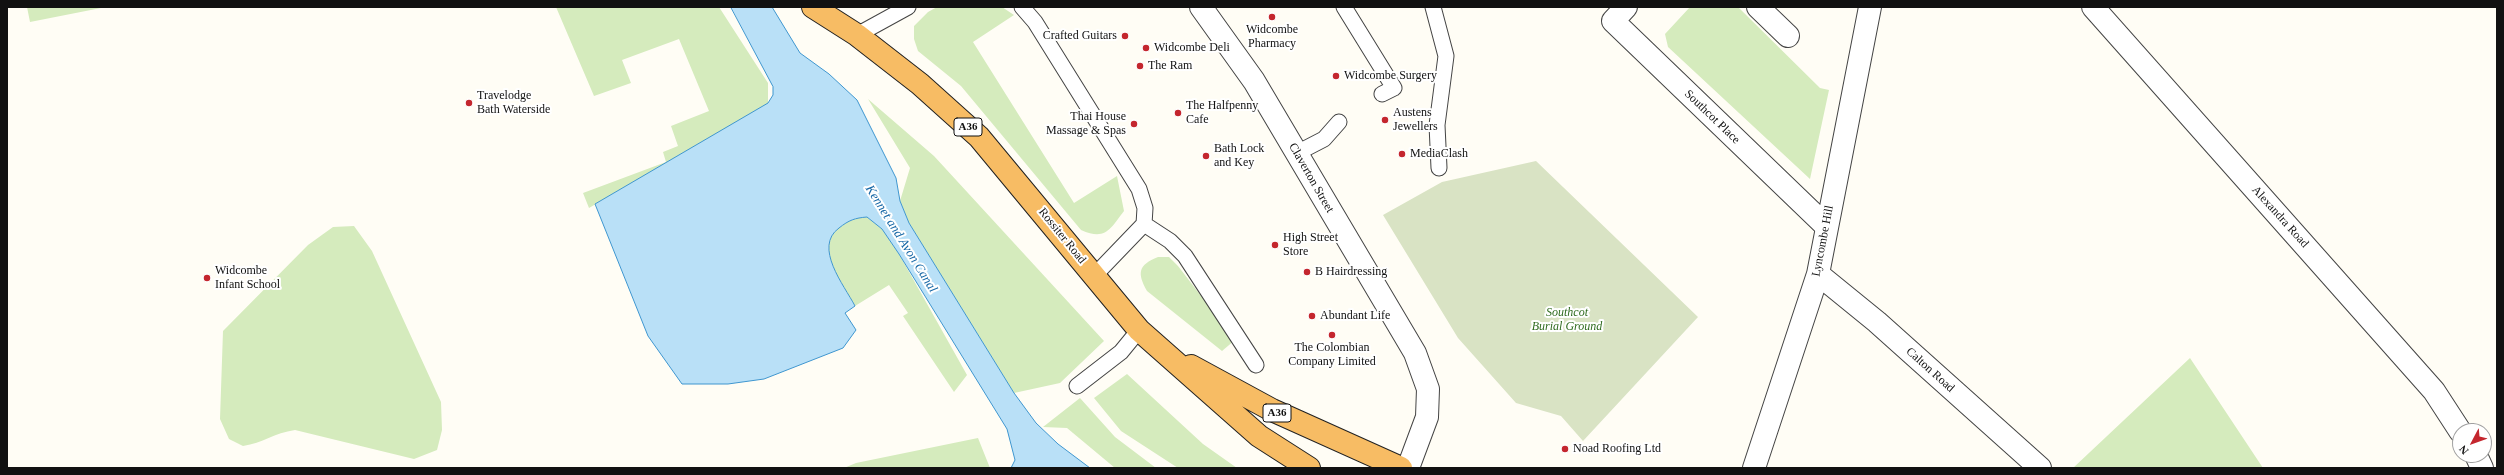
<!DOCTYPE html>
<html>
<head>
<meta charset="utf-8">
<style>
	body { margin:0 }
	#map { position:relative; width:2504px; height:475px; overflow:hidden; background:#fffdf5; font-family:Georgia,serif }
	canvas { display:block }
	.frame { position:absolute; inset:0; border:8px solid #111; pointer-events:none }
	.north { position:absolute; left:2452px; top:423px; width:40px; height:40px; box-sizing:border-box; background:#fff; border:1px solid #a0a0a0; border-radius:50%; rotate:229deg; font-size:11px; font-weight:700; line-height:16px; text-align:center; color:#111 }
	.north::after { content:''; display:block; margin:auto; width:14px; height:18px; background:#c4262e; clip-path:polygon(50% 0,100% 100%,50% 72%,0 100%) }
</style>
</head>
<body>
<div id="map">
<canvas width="2504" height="475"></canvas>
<div class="frame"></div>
<div class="north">N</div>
</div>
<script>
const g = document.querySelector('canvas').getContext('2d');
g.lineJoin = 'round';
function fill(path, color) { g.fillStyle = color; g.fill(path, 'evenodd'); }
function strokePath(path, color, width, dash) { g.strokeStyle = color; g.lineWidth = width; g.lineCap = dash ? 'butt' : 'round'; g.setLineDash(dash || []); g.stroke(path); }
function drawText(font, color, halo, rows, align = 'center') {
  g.font = font + ' Georgia,serif'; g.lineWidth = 4; g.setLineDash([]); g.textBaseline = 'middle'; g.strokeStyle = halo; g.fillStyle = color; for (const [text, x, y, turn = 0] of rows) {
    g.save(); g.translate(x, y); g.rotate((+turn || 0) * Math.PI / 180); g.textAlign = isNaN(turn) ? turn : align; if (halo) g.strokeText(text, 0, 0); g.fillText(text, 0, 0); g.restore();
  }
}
fill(new Path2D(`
	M27,7H106L30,22Z
	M556,7H719L768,83V104L589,208L583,193L666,162L663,152L678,146L671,126L709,111L679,39L622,60L631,83L594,96Z
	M937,7H1002L1014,15L973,42L1074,203L1117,176L1124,211C1110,229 1106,241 1081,230L961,86L918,51L914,39V26L928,12Z
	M1690,7H1738L1820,88L1829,90L1810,179L1668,47L1665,34Z
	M868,99L934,156L1104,341L1060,383L1014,393L909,223L900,201L910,168Z
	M867,217L882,229L899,254L967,375L954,392L903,316L908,313L889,285L855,306C844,285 813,247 839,228C849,220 855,218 867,217Z
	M354,226L372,251L441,402L442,430L437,450L414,459L295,430C274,433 263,443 243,446L229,439L220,419L223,331L308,245L333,227Z
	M1158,257H1169L1178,266L1235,340L1222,351L1147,291C1137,273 1138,265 1158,257Z
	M2190,358L2263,468H2073Z
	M1127,374L1203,444L1237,468H1178L1121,431L1094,398Z
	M1080,398L1115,437L1156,468H1115L1067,428L1043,427Z
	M978,438L990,468H844L856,463Z`), '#d5ebbd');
fill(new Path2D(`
	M1536,161L1698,317L1583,441L1561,416L1516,403L1458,338L1383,215L1442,182Z`), '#d9e3c4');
const water = new Path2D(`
	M731,7H772L800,53L829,74L857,100L896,178L900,201L909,223L1014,393L1036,423L1058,444L1090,468H1011L1015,460L1007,429L899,254L882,229L867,217C855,218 849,220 839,228C813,247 844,285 855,306L845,313L856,330L843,348L764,379L728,384H682L648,336L595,204L768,103L773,95V87Z`);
fill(water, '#b9e0f7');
strokePath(water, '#3f96cf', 1);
const service = new Path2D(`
	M1022,7L1035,22L1139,189L1145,208L1144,224L1094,276
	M1344,7L1394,88L1382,94
	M1433,7L1446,56L1437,125L1439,168
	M857,35L908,7
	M1297,153L1324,139L1339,122
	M1144,224L1170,241L1185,256L1256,365
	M1077,386L1121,352L1139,330`);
const minor = new Path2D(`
	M1626,7L1613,21L1826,226
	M1758,7L1788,36
	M2093,7L2434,391L2460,431
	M1818,274L1877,322L2040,468
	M2476,455L2482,468
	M1754,468L1818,274L1870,7`);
const tertiary = new Path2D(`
	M1201,7L1254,81L1415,353L1428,389L1427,417L1408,468`);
const trunk = new Path2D(`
	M813,7L857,35L920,84L979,137L1139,330L1259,436L1309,468
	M1191,366L1272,410L1401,468`);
strokePath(service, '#444', 17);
strokePath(minor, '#444', 24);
strokePath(tertiary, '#444', 24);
strokePath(trunk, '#222', 24);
strokePath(service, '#fff', 15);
strokePath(minor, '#fff', 22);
strokePath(tertiary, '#fff', 22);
strokePath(trunk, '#f7bc64', 22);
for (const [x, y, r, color] of [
	[1272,17,4,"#c4262e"],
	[1125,36,4,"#c4262e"],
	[1146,48,4,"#c4262e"],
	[1140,66,4,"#c4262e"],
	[1336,76,4,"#c4262e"],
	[469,103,4,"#c4262e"],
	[1178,113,4,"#c4262e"],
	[1385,120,4,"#c4262e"],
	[1134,124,4,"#c4262e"],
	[1402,154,4,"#c4262e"],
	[1206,156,4,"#c4262e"],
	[1275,245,4,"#c4262e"],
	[1307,272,4,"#c4262e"],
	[207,278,4,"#c4262e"],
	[1312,316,4,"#c4262e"],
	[1332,335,4,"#c4262e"],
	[1565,449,4,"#c4262e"]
]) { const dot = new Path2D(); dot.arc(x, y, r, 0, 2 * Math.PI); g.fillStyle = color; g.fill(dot); strokePath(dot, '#fff', 1.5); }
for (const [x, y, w] of [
	[968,127,28],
	[1277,413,28]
]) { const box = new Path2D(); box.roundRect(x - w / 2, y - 9, w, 18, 3); g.fillStyle = '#fff'; g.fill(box); strokePath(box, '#111', 1); }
drawText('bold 11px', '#111', null, [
	["A36",968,127],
	["A36",1277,413]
]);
drawText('12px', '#111', '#fff', [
	["Widcombe",1272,30,"center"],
	["Pharmacy",1272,44,"center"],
	["Crafted Guitars",1117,36,"right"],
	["Widcombe Deli",1154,48],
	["The Ram",1148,66],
	["Widcombe Surgery",1344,76],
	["Travelodge",477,96],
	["Bath Waterside",477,110],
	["The Halfpenny",1186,106],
	["Cafe",1186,120],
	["Austens",1393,113],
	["Jewellers",1393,127],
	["Thai House",1126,117,"right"],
	["Massage & Spas",1126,131,"right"],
	["Bath Lock",1214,149],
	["and Key",1214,163],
	["MediaClash",1410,154],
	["High Street",1283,238],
	["Store",1283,252],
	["Widcombe",215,271],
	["Infant School",215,285],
	["B Hairdressing",1315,272],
	["Abundant Life",1320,316],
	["The Colombian",1332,348,"center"],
	["Company Limited",1332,362,"center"],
	["Noad Roofing Ltd",1573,449]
], 'left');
drawText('12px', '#111', '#fff', [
	["Southcot Place",1712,117,44],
	["Claverton Street",1311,178,60],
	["Alexandra Road",2280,217,48],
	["Rossiter Road",1062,236,51],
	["Lyncombe Hill",1823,241,-79],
	["Calton Road",1930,370,42]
]);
drawText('italic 12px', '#2f6b1f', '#fff', [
	["Southcot",1567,313],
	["Burial Ground",1567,327]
]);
drawText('italic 13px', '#1768a6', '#fff', [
	["Kennet and Avon Canal",901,239,58]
]);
</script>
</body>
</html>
